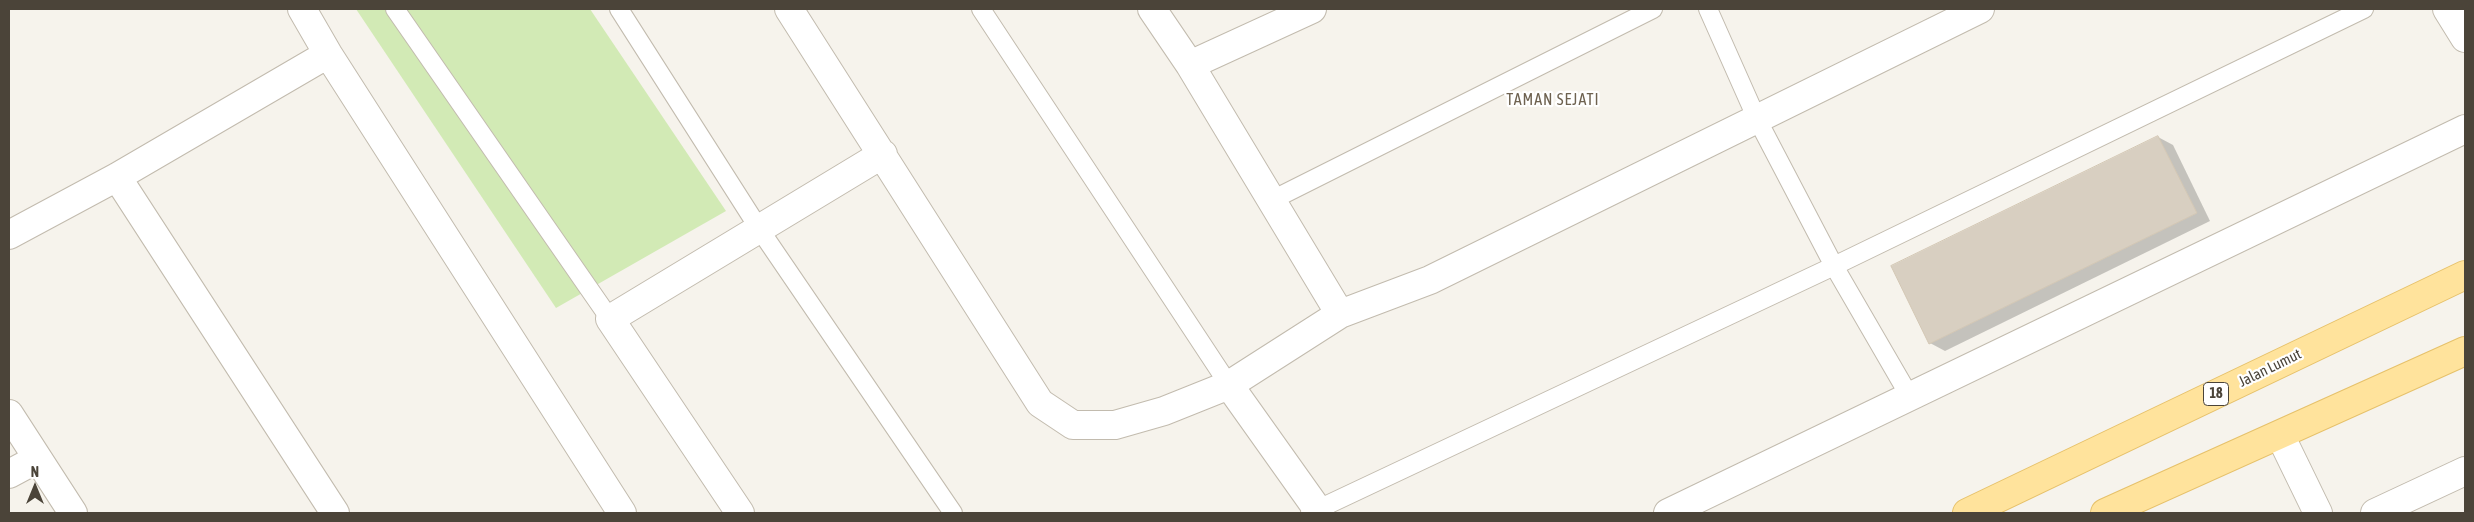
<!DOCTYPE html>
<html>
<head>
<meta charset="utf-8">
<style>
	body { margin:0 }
	#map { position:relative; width:2474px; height:522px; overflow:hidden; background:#f6f3ec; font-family:"Asap Condensed",sans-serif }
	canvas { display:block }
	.frame { position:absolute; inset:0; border:10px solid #4b4439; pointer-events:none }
	.north { position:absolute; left:10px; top:462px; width:50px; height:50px; -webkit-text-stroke:4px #fff; paint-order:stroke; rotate:0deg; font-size:14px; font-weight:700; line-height:20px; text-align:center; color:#4b4439 }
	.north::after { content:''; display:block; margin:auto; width:18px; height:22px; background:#4b4439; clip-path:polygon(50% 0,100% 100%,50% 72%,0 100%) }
</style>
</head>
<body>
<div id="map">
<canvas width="2474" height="522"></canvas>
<div class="frame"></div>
<div class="north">N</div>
</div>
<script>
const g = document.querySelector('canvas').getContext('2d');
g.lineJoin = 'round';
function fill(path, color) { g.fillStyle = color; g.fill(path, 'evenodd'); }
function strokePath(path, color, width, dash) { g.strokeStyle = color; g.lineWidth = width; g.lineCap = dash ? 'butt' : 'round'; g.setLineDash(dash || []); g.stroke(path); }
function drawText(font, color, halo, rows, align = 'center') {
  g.font = font + ' "Asap Condensed",sans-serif'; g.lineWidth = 4.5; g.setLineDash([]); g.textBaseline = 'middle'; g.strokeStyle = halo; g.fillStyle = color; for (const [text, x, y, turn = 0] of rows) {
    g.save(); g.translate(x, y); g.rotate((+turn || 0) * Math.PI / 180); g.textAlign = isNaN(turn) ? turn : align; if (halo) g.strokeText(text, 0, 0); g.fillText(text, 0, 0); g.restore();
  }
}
fill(new Path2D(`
	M356,9H590L726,211L556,308Z`), '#d2eab5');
fill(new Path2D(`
	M2158,137L2173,145L2210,221L1945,351L1930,343Z`), '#0003');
const building = new Path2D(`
	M2158,136L2197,213L1929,344L1891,266Z`);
fill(building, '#d8cfc1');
strokePath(building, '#d3c7b4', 1);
const lane = new Path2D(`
	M395,9L610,319
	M619,9L758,227L953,513
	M981,9L1229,385
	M1708,9L1756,117L1834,266L1910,397
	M1270,201L1653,9
	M1310,513L1834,266L2364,9`);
const street = new Path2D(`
	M302,9L328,54L622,513
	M789,9L1040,403L1073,425H1115L1164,411L1229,385L1340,314L1430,280L1980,9
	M1152,9L1190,65L1340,314
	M2447,9L2465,38
	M1190,65L1312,9
	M117,177L335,513
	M9,235L117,177L328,54
	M1229,385L1320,513
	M9,414L73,513
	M2280,435L2318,513
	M9,474L37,459
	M740,513L610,319L883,154
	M1668,513L2465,129
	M2375,513L2465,471`);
const primary = new Path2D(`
	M1967,513L2465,275
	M2105,513L2465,351`);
strokePath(lane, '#c2bbae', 20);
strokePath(street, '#c2bbae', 30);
strokePath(primary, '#e6c16a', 30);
strokePath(lane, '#fff', 18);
strokePath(street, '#fff', 28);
strokePath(primary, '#ffe39c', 28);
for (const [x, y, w] of [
	[2216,394,25]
]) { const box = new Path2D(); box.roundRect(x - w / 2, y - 11.5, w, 23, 4); g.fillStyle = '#fff'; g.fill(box); strokePath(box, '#4b4439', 1); }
drawText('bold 14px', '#4b4439', null, [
	["18",2216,394]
]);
drawText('15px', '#4b4439', '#fff', [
	["Jalan Lumut",2270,368,-26]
]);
g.letterSpacing = '1px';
drawText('16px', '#6e6250', '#fff', [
	["TAMAN SEJATI",1553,100]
]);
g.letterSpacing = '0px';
</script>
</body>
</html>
